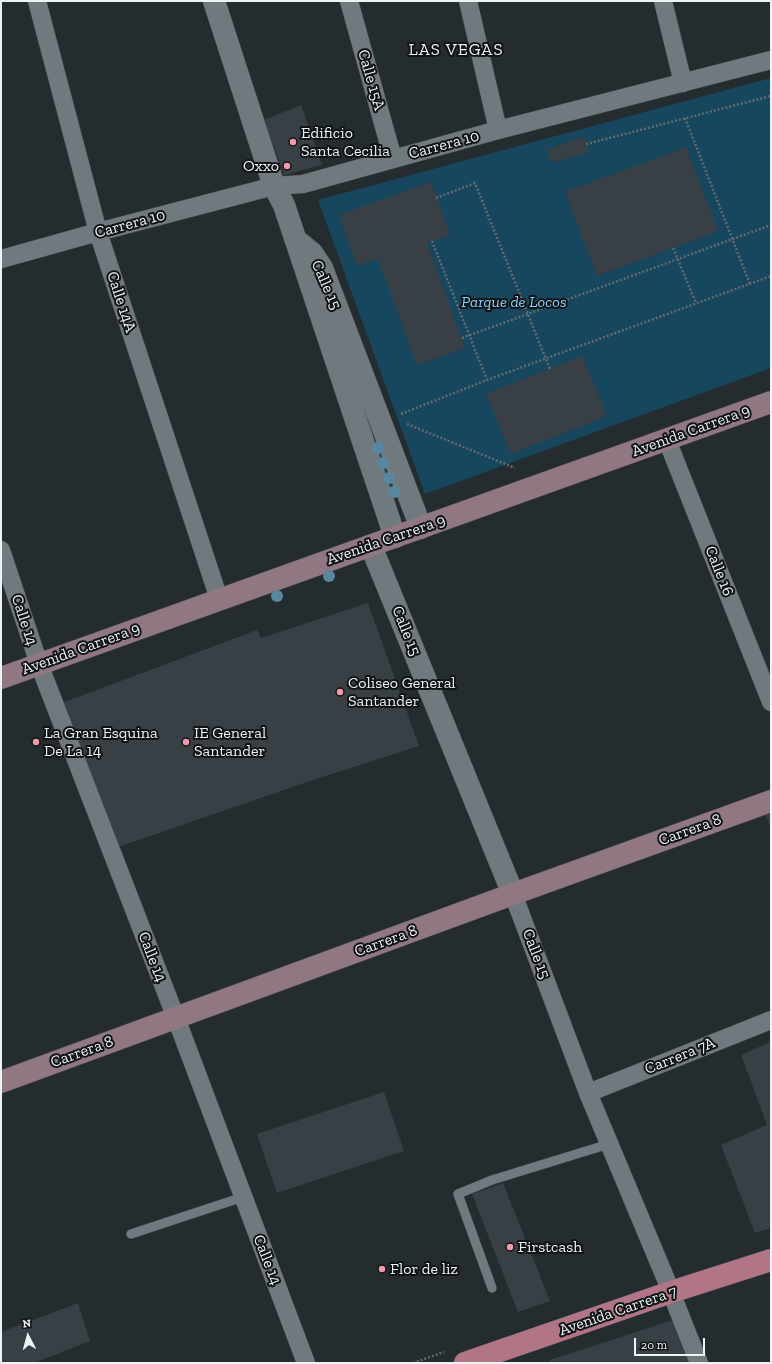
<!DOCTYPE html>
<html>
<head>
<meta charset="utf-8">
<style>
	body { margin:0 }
	#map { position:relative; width:772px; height:1364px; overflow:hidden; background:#242c30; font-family:"Zilla Slab",serif }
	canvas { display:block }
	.frame { position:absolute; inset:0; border:2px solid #edf2f5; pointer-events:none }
	.north { position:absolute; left:8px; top:1316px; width:40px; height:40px; -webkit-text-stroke:3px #101315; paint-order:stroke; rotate:354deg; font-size:11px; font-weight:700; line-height:16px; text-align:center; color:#edf2f5 }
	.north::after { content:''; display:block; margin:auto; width:14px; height:18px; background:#edf2f5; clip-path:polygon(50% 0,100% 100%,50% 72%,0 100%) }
	.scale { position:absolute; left:634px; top:1338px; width:71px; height:18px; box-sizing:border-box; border:2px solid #edf2f5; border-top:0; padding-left:5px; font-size:12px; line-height:14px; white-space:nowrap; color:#edf2f5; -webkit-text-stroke:3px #101315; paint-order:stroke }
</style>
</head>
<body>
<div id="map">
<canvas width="772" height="1364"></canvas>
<div class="frame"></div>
<div class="north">N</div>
<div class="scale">20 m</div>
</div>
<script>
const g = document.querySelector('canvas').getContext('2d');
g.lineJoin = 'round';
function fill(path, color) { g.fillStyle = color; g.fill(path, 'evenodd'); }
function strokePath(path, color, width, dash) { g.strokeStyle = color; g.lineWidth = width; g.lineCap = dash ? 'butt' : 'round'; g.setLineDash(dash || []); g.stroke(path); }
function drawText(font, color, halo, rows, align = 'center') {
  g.font = font + ' "Zilla Slab",serif'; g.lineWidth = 4; g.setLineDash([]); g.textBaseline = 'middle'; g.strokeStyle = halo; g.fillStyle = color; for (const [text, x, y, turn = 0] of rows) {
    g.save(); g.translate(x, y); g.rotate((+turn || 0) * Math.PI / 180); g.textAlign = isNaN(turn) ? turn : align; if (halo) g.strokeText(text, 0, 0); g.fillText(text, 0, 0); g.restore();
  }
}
fill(new Path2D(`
	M771,78V368L425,494L318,200Z
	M375,441H377L398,497L397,498L393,497L374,443Z`), '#16475e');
fill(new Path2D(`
	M301,105L322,165L284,175L264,120Z
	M584,137L589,152L551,163L547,149Z
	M686,147L718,231L597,276L565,192Z
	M431,182L450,235L427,243L465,348L417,365L378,259L357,266L339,215Z
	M582,356L607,416L511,454L486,394Z
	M368,603L419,746L310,781L118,847L59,704L257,630L261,638Z
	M771,813V830L766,815Z
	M770,1042L771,1044V1228L755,1233L721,1145L767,1125L741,1055Z
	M384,1092L404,1151L277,1193L257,1134Z
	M503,1183L550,1301L518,1312L472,1194Z
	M78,1303L90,1341L34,1363H1V1332Z
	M673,1320L689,1363H551L550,1360Z`), '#384045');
const service = new Path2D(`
	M131,1234L243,1197
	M492,1288L458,1194L492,1180L609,1144`);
const minor = new Path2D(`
	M37,1L98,232L219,599
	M349,1L393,159
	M468,1L498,130
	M663,1L683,83
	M1,259L98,232L274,186L303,184L498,130L771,60
	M667,440L771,702
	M1,550L39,664L176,1018L306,1363
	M513,894L588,1093L665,1277L699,1363
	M588,1093L771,1020`);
const tertiary = new Path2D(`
	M214,1L274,186L284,205L395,537
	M301,244L312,253L322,268L421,528
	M371,546L513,894`);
const secondary = new Path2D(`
	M1,678L771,402
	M1,1082L513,894L771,801`);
const primary = new Path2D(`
	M465,1363L671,1292L771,1260`);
strokePath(service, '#43494d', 10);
strokePath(minor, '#43494d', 19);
strokePath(tertiary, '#43494d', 23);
strokePath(secondary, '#43494d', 23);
strokePath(primary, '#43494d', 23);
strokePath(new Path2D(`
	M685,118L750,284
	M586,144L771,96
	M436,198L475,183L550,369
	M432,241L487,380
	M673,248L696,303
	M462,338L771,225
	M401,414L487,380L771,276
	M407,424L515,468
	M413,1363L444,1352`), '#646b6f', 2.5, [2, 2]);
strokePath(service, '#70797e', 9);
strokePath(minor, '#70797e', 18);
strokePath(tertiary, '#70797e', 22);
strokePath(secondary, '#917782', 22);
strokePath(primary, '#b27586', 22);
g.fillStyle = '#5987a0';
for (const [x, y] of [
	[378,448],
	[383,463],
	[389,478],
	[394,492],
	[329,576],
	[277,596]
]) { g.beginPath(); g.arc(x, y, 6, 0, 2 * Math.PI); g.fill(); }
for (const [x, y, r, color] of [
	[293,142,4,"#f29aac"],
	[287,166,4,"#f29aac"],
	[340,692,4,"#f29aac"],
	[36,742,4,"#f29aac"],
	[186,742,4,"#f29aac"],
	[510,1247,4,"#f29aac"],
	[382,1269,4,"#f29aac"]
]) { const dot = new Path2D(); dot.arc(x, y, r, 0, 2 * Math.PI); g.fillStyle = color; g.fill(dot); strokePath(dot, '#101315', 1.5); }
drawText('16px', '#edf2f5', '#101315', [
	["Calle 15A",371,80,74],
	["Carrera 10",444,145,-15],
	["Carrera 10",130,224,-15],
	["Calle 15",326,285,66],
	["Calle 14A",121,302,72],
	["Avenida Carrera 9",691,431,-20],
	["Avenida Carrera 9",386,540,-19],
	["Calle 16",719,571,68],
	["Calle 14",24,620,72],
	["Calle 15",406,631,68],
	["Avenida Carrera 9",81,649,-20],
	["Carrera 8",690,830,-20],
	["Carrera 8",386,941,-20],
	["Calle 15",536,954,69],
	["Calle 14",152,957,69],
	["Carrera 8",82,1052,-20],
	["Carrera 7A",680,1056,-22],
	["Calle 14",267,1260,69],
	["Avenida Carrera 7",618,1311,-19]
]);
drawText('16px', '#edf2f5', '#101315', [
	["Edificio",301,133],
	["Santa Cecilia",301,151],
	["Oxxo",279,166,"right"],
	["Coliseo General",348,683],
	["Santander",348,701],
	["La Gran Esquina",44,733],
	["De La 14",44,751],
	["IE General",194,733],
	["Santander",194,751],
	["Firstcash",518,1247],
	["Flor de liz",390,1269]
], 'left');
drawText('italic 16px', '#85d2fb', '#101315', [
	["Parque de Locos",514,302]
]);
g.letterSpacing = '1px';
drawText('17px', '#edf2f5', '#101315', [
	["LAS VEGAS",456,50]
]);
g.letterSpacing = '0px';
</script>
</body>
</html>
